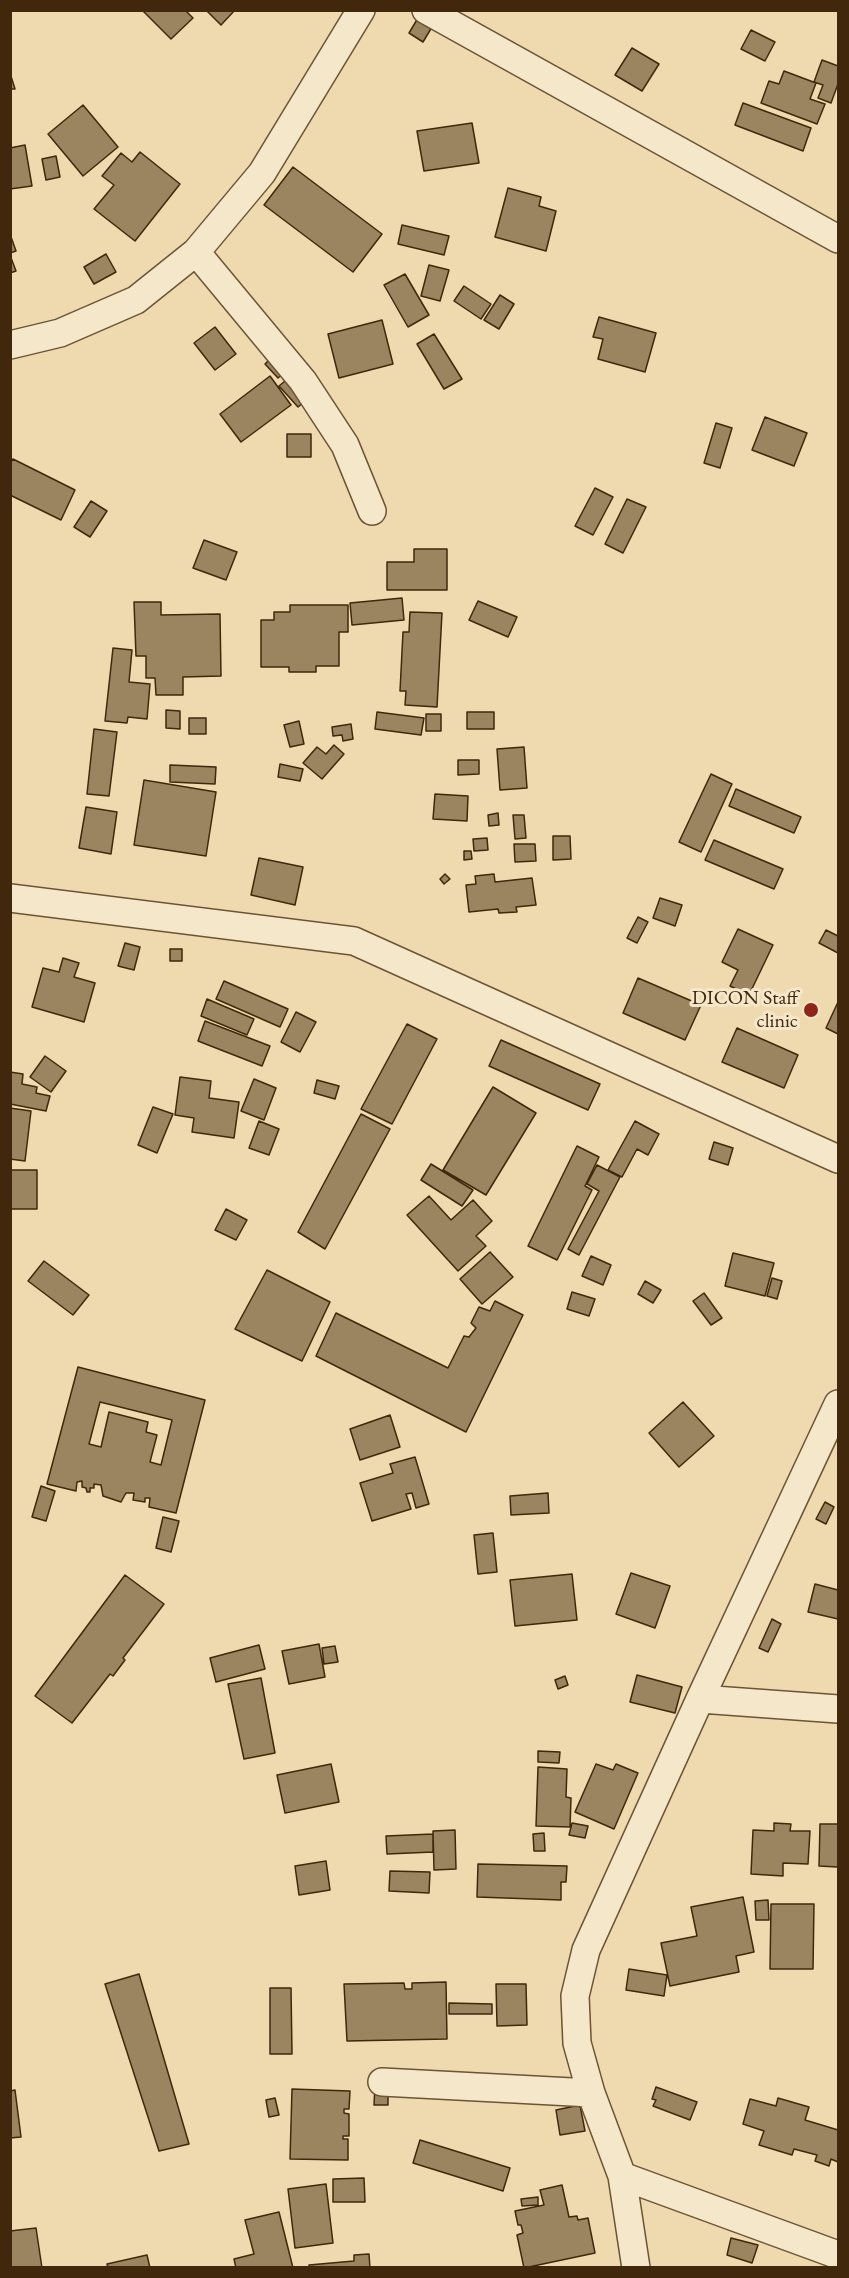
<!DOCTYPE html>
<html>
<head>
<meta charset="utf-8">
<style>
	body { margin:0 }
	#map { position:relative; width:849px; height:2278px; overflow:hidden; background:#eedaae; font-family:"EB Garamond",serif }
	canvas { display:block }
	.frame { position:absolute; inset:0; border:12px solid #41270b; pointer-events:none }
</style>
</head>
<body>
<div id="map">
<canvas width="849" height="2278"></canvas>
<div class="frame"></div>
</div>
<script>
const g = document.querySelector('canvas').getContext('2d');
g.lineJoin = 'round';
function fill(path, color) { g.fillStyle = color; g.fill(path, 'evenodd'); }
function strokePath(path, color, width, dash) { g.strokeStyle = color; g.lineWidth = width; g.lineCap = dash ? 'butt' : 'round'; g.setLineDash(dash || []); g.stroke(path); }
function drawText(font, color, halo, rows, align = 'center') {
  g.font = font + ' "EB Garamond",serif'; g.lineWidth = 6; g.setLineDash([]); g.textBaseline = 'middle'; g.strokeStyle = halo; g.fillStyle = color; for (const [text, x, y, turn = 0] of rows) {
    g.save(); g.translate(x, y); g.rotate((+turn || 0) * Math.PI / 180); g.textAlign = isNaN(turn) ? turn : align; if (halo) g.strokeText(text, 0, 0); g.fillText(text, 0, 0); g.restore();
  }
}
const building = new Path2D(`
	M142,10H185L193,18L171,39Z
	M206,10H235L221,25Z
	M418,18L432,27L423,42L409,33Z
	M751,30L775,42L765,61L741,49Z
	M632,48L659,64L642,91L615,75Z
	M822,60L838,66V84L831,103L818,98L823,85L814,82Z
	M784,71L816,83L810,99L825,104L817,124L761,103L769,81L779,84Z
	M10,73L15,89H10Z
	M743,103L811,128L803,151L735,125Z
	M83,105L118,147L83,176L48,134Z
	M472,123L479,163L424,171L417,131Z
	M25,145L32,186L10,189V148Z
	M140,152L180,184L135,241L94,209L114,185L102,176L121,153L132,162Z
	M56,156L60,177L46,180L42,159Z
	M293,167L382,234L353,272L264,205Z
	M508,188L541,197L539,206L556,211L546,251L495,237Z
	M402,225L449,236L444,255L398,244Z
	M10,234L16,251L10,253Z
	M106,254L116,272L94,284L84,267Z
	M10,255L16,271L10,273Z
	M429,265L449,270L440,301L421,296Z
	M405,274L429,315L408,327L384,285Z
	M464,286L491,304L481,319L454,301Z
	M500,295L514,304L499,329L484,320Z
	M599,317L656,333L645,372L598,359L603,339L593,337Z
	M382,320L393,364L339,378L328,334Z
	M215,327L236,354L215,370L194,343Z
	M434,334L462,379L444,389L417,344Z
	M271,358L284,373L278,378L265,364Z
	M270,376L291,405L241,442L220,414Z
	M291,376L309,398L298,407L279,386Z
	M765,417L807,433L794,466L752,450Z
	M716,423L732,428L720,468L704,463Z
	M287,434H311V457H287Z
	M13,459L75,490L61,520L10,495V463Z
	M595,488L613,497L593,535L575,526Z
	M627,499L646,507L623,553L605,544Z
	M91,501L107,511L90,537L74,527Z
	M204,540L237,552L226,580L193,568Z
	M414,549H447V590H387V562H414Z
	M402,598L404,620L352,625L350,603Z
	M478,601L517,617L508,637L469,620Z
	M134,602H161V615L220,614L221,676L183,677V695H156L155,678H146V656H136Z
	M290,605H348V632H339V666H316V672H289V667H261V620H274V612H290Z
	M410,612L442,613L437,707L405,705L406,691H400L403,632H409Z
	M113,648L132,650L129,682L150,684L147,719L128,717L127,723L105,721Z
	M166,710L180,711V729L166,728Z
	M377,712L424,718L421,735L375,729Z
	M467,712H494V729H467Z
	M426,714H441V731H426Z
	M189,718H206V734H189Z
	M299,721L304,744L290,747L284,725Z
	M351,724L353,739L343,741L342,735L333,736L332,727Z
	M94,729L117,732L109,796L87,794Z
	M334,745L344,754L322,779L303,763L317,747L326,754Z
	M524,747L527,788L500,790L497,749Z
	M458,760H479V774L458,775Z
	M280,764L303,769L300,781L278,777Z
	M170,765L216,767L215,784L170,782Z
	M711,774L732,784L701,852L679,842Z
	M144,780L216,792L206,856L134,845Z
	M736,789L801,817L794,833L729,806Z
	M435,794L468,796L467,821L433,819Z
	M86,807L117,812L111,854L79,848Z
	M498,813L499,825L489,826L488,815Z
	M513,815H524L526,838L515,839Z
	M553,836H570L571,859L553,860Z
	M487,838L488,850L474,851L473,839Z
	M714,840L783,869L774,889L705,860Z
	M514,844H535L536,861L515,862Z
	M464,851H471L472,859L464,860Z
	M259,858L303,867L295,905L251,895Z
	M445,874L450,879L444,884L440,879Z
	M494,874L495,882L532,878L536,905L516,907L517,912L499,913L498,909L469,912L466,885L476,884L475,876Z
	M660,898L682,905L675,926L653,918Z
	M638,917L648,922L637,943L627,938Z
	M738,929L773,945L749,995L730,986L738,970L722,962Z
	M826,930L838,936V953L819,943Z
	M125,943L140,947L134,970L118,966Z
	M170,949H182V961H170Z
	M63,958L79,963L74,977L95,983L84,1022L32,1007L43,968L59,972Z
	M638,978L701,1005L685,1040L623,1013Z
	M224,981L288,1009L280,1027L216,999Z
	M207,999L254,1019L247,1035L201,1016Z
	M838,1002V1034L826,1028Z
	M296,1012L316,1022L300,1052L281,1042Z
	M205,1021L270,1046L262,1066L198,1041Z
	M407,1024L437,1039L392,1124L361,1109Z
	M737,1028L798,1055L784,1088L722,1062Z
	M501,1040L600,1084L588,1110L489,1066Z
	M45,1056L66,1071L51,1092L30,1077Z
	M10,1072L23,1074L22,1084L37,1087L36,1093L50,1096L46,1111L10,1104Z
	M180,1077L211,1081L209,1098L239,1102L234,1138L192,1132L194,1118L175,1115Z
	M254,1079L276,1088L264,1120L241,1111Z
	M317,1080L339,1086L335,1099L314,1093Z
	M493,1087L536,1113L486,1195L443,1170Z
	M153,1107L173,1114L157,1153L138,1145Z
	M10,1108L31,1111L25,1161L10,1159Z
	M361,1114L390,1129L325,1249L298,1232Z
	M259,1121L279,1129L269,1155L249,1148Z
	M635,1121L659,1134L648,1155L637,1149L622,1177L608,1170Z
	M714,1142L733,1148L728,1165L709,1159Z
	M577,1146L599,1157L585,1186L592,1190L557,1260L528,1246Z
	M431,1164L473,1190L462,1206L421,1180Z
	M597,1165L620,1177L579,1255L568,1249L599,1191L587,1184Z
	M10,1170H37V1209H10Z
	M429,1196L451,1220L473,1200L492,1221L476,1236L486,1246L458,1271L407,1215Z
	M226,1209L247,1220L236,1240L215,1230Z
	M490,1252L513,1277L482,1304L460,1279Z
	M733,1253L774,1263L765,1296L725,1286Z
	M591,1256L611,1265L603,1285L582,1276Z
	M44,1261L89,1295L73,1315L28,1281Z
	M267,1270L330,1302L302,1361L235,1329Z
	M772,1278L782,1281L777,1299L767,1296Z
	M645,1281L661,1290L653,1303L638,1294Z
	M572,1292L595,1299L589,1316L567,1309Z
	M704,1293L722,1318L711,1325L693,1301Z
	M495,1301L523,1315L466,1432L316,1356L336,1313L448,1368L464,1336L469,1337L476,1328L471,1323L479,1307L490,1311Z
	M78,1367L205,1400L176,1513L149,1507L150,1498H145V1502L133,1500L134,1493H126L121,1502L103,1496L101,1485L94,1484V1488H90V1492H87L86,1488L82,1487V1481L77,1482L76,1491L47,1484ZM100,1402L172,1420L161,1465L150,1462L157,1435L146,1432L148,1422L109,1412L101,1447L89,1444Z
	M683,1402L714,1436L679,1467L649,1433Z
	M390,1415L400,1447L360,1460L350,1429Z
	M415,1457L429,1504L416,1508L412,1493L406,1494L411,1509L372,1521L360,1483L393,1473L390,1464Z
	M41,1486L55,1491L46,1521L32,1517Z
	M548,1493L549,1513L511,1515L510,1496Z
	M825,1502L834,1507L826,1524L816,1519Z
	M163,1517L179,1521L171,1552L156,1548Z
	M493,1533L497,1572L478,1574L474,1535Z
	M631,1573L670,1586L655,1628L616,1614Z
	M572,1574L577,1620L515,1626L510,1580Z
	M125,1575L164,1604L123,1658L125,1660L113,1676L110,1674L72,1723L35,1696Z
	M815,1584L838,1590V1619L808,1612Z
	M772,1619L781,1624L768,1652L759,1648Z
	M319,1644L325,1677L289,1684L282,1651Z
	M259,1645L265,1669L216,1682L210,1658Z
	M335,1646L338,1662L324,1664L322,1648Z
	M637,1675L682,1687L675,1713L630,1702Z
	M565,1676L568,1685L558,1689L555,1680Z
	M261,1678L275,1753L244,1759L228,1684Z
	M538,1751L560,1752L559,1763L538,1762Z
	M331,1764L339,1802L285,1813L277,1775Z
	M596,1764L613,1770L616,1764L638,1773L614,1829L575,1812Z
	M538,1767L567,1769L566,1797L571,1798L570,1827L536,1826Z
	M572,1823L588,1826L585,1838L569,1835Z
	M774,1823L791,1824L790,1831H810L808,1864L783,1863V1876L751,1874L753,1830L774,1831Z
	M820,1824H838V1867L819,1866Z
	M455,1830L456,1869L434,1870L433,1831Z
	M544,1833L545,1851H534L533,1834Z
	M433,1834V1852L387,1854L386,1836Z
	M326,1861L330,1890L299,1895L295,1866Z
	M478,1864L567,1866L566,1882H561V1900L477,1897Z
	M390,1871L430,1872L429,1893L389,1891Z
	M743,1897L754,1952L736,1956L739,1972L670,1986L661,1943L697,1936L691,1907Z
	M768,1900L769,1920H756L755,1901Z
	M771,1904H814L813,1969H770Z
	M629,1969L667,1975L664,1996L626,1990Z
	M139,1974L189,2144L159,2151L105,1984Z
	M446,1982L447,2039L347,2041L344,1984L404,1983L405,1989H412V1983Z
	M496,1984H526L527,2025L497,2026Z
	M270,1988H291L292,2054H270Z
	M449,2003L492,2004V2014H449Z
	M375,2086L388,2087V2105H374Z
	M656,2087L697,2102L690,2120L653,2106L656,2100L652,2099Z
	M292,2089L350,2091L349,2109H344V2113L349,2114V2136H343V2139H348V2160L290,2159Z
	M15,2090L21,2137L10,2138V2091Z
	M275,2098L279,2115L269,2117L266,2100Z
	M778,2098L809,2107L805,2120L838,2130V2162L831,2159L829,2166L815,2161L817,2155L794,2149L792,2155L759,2145L764,2131L743,2124L750,2099L776,2106Z
	M580,2105L585,2131L560,2135L556,2110Z
	M420,2140L510,2168L503,2191L413,2163Z
	M364,2178L365,2202H333V2179Z
	M326,2184L333,2243L295,2248L288,2189Z
	M562,2185L569,2217L577,2216L578,2220L588,2218L595,2253L524,2268L517,2235L523,2233L521,2225H518L515,2211L544,2205L540,2190Z
	M538,2197V2205L522,2206L521,2199Z
	M279,2212L293,2268H236L234,2259L254,2254L245,2220Z
	M36,2228L42,2268H10V2231Z
	M731,2238L758,2245L752,2263L727,2255Z
	M369,2254L370,2268H309V2265L354,2261V2255Z
	M147,2255L150,2268H108L107,2264Z`);
fill(building, '#9b8460');
strokePath(building, '#41270b', 1.5);
const minor = new Path2D(`
	M426,10L838,239
	M196,252L303,381L345,445L372,511
	M10,345L60,333L136,300L196,252L262,173L361,10
	M10,898L354,941L838,1159
	M700,1699L838,1709
	M382,2082L591,2093
	M622,2176L838,2255
	M636,2268L622,2176L591,2093L577,2043L575,1996L586,1950L700,1699L838,1404`);
strokePath(minor, '#6c5434', 30);
strokePath(minor, '#f4e7ca', 27);
for (const [x, y, r, color] of [
	[811,1010,8,"#8f2418"]
]) { const dot = new Path2D(); dot.arc(x, y, r, 0, 2 * Math.PI); g.fillStyle = color; g.fill(dot); strokePath(dot, '#f4e7ca', 2); }
drawText('20px', '#41270b', '#f4e7ca', [
	["DICON Staff",798,999],
	["clinic",798,1022]
], 'right');
</script>
</body>
</html>
